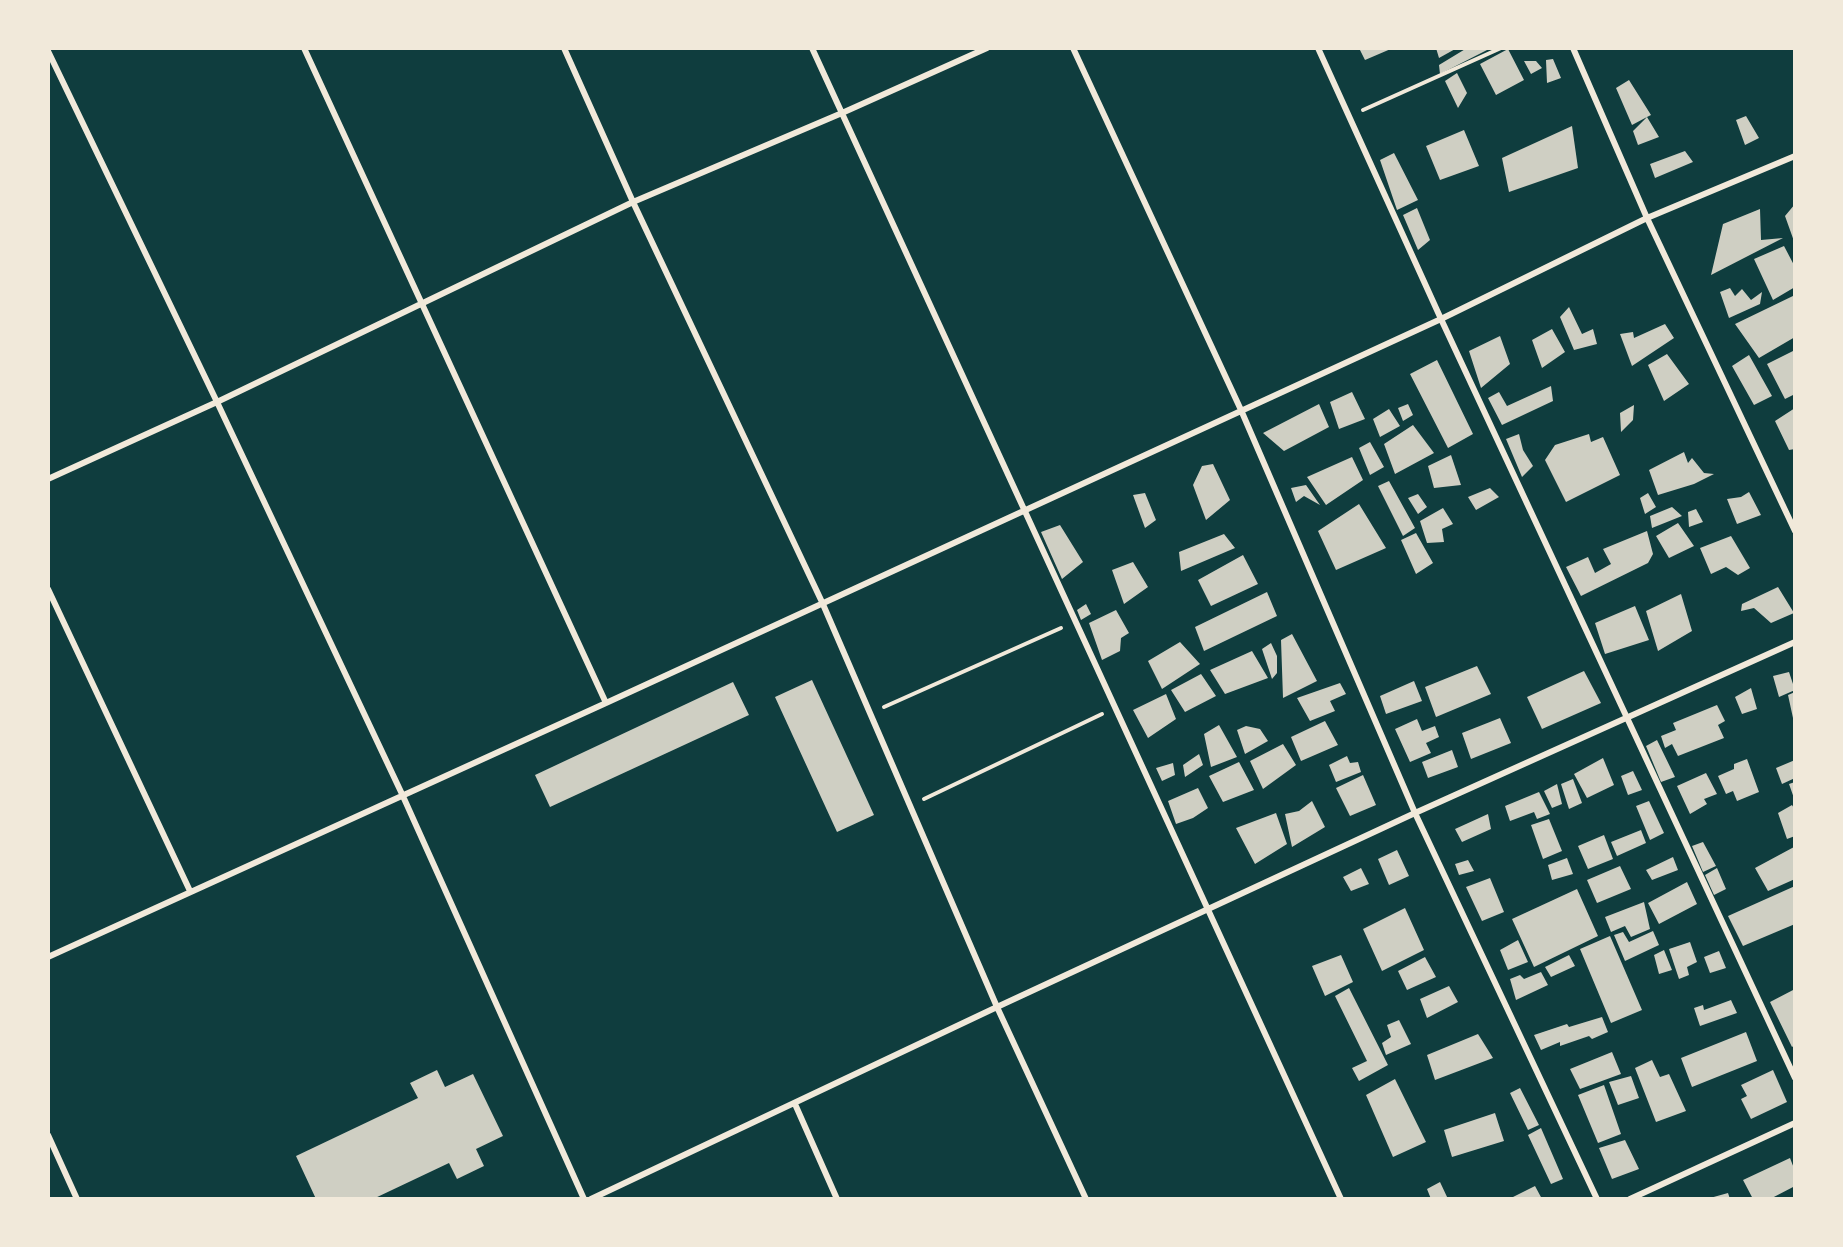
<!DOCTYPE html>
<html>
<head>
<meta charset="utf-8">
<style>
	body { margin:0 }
	#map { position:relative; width:1843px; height:1247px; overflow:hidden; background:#0f3d3e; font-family:"PT Sans",sans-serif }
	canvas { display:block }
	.frame { position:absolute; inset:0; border:50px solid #f1e9da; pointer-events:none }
</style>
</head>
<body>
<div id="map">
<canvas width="1843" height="1247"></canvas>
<div class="frame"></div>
</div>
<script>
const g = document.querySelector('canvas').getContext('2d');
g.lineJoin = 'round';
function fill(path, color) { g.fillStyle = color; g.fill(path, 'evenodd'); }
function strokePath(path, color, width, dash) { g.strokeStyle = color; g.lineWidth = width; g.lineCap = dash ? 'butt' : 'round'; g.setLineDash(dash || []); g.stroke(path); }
fill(new Path2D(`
	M1359,48H1393L1365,60Z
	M1436,48H1457L1439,58Z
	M1467,48H1491L1440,74L1439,65Z
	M1508,49L1524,80L1496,95L1480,64Z
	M1553,59L1561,78L1547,83L1546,60Z
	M1524,61H1536L1542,68L1531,74Z
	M1457,73L1467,93L1458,108L1445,81Z
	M1629,80L1651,115L1647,117L1659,137L1638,145L1633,131L1647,117L1632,125L1616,88Z
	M1746,116L1759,138L1745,145L1736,120Z
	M1572,126L1578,168L1509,192L1502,158Z
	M1464,130L1479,166L1440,180L1426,146Z
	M1685,151L1693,162L1655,178L1650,164Z
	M1394,153L1418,200L1397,210L1380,160Z
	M1795,204V244L1785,216Z
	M1417,208L1430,240L1418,250L1403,215Z
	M1760,209L1761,240L1783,238L1711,275L1723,224Z
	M1784,246L1795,267V287L1773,300L1754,259Z
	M1730,288L1735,296L1742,289L1751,300L1762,292L1760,304L1729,318L1720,292Z
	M1795,295V337L1759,358L1735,324Z
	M1569,307L1582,334L1593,329L1597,344L1574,350L1560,317Z
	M1665,324L1674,338L1632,366L1620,334L1633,332L1634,338Z
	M1552,329L1565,352L1542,368L1532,340Z
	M1500,336L1510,364L1481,388L1469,351Z
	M1795,350V394L1785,399L1767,364Z
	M1667,354L1689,384L1664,401L1648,365Z
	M1749,355L1772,396L1754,405L1732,366Z
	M1437,360L1473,434L1448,448L1410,374Z
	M1551,386L1553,401L1502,425L1488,398L1499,392L1507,406Z
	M1352,392L1365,419L1339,429L1330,402Z
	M1319,404L1329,427L1284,451L1263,433Z
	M1408,404L1413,415L1403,421L1398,408Z
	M1634,405L1633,420L1621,432L1620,413Z
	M1795,408V449L1789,450L1775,421Z
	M1389,409L1400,426L1380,437L1373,419Z
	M1413,425L1434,453L1395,474L1384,444Z
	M1519,434L1523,450L1533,466L1522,477L1506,439Z
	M1589,434L1591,442L1603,437L1620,475L1566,502L1545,460L1555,445Z
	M1370,442L1384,467L1370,475L1359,448Z
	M1684,452L1688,463L1692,458L1704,473L1714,474L1694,484L1658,495L1649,470Z
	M1451,455L1461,485L1434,488L1428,466Z
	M1352,457L1363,480L1326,505L1307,477Z
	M1213,464L1230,500L1206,520L1193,485L1202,466Z
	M1389,481L1415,528L1403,536L1378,486Z
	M1306,485L1320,505L1304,496L1296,502L1291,488Z
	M1490,488L1499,497L1476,510L1468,497Z
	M1749,492L1761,515L1737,524L1727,499L1741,497Z
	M1145,493L1156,520L1145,528L1133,495Z
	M1648,493L1656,507L1645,514L1640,498Z
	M1418,494L1427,507L1418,514L1408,498Z
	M1359,504L1386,548L1336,570L1318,531Z
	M1672,507L1682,516L1652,528L1650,516Z
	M1443,508L1453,524L1442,529L1444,542L1427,543L1420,521Z
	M1696,509L1703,522L1689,527L1688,512Z
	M1678,523L1694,546L1669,558L1656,536Z
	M1060,525L1083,562L1062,579L1041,532Z
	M1647,531L1653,554L1648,563L1581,596L1566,567L1588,557L1595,573L1611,564L1603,549Z
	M1416,533L1433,563L1416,574L1401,540Z
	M1224,534L1235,548L1181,571L1179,552Z
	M1731,536L1750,568L1738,575L1726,567L1711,574L1700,548Z
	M1243,555L1258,584L1211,606L1198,580Z
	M1133,562L1148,587L1124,604L1112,570Z
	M1778,587L1794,613L1771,623L1754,608L1741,611L1742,604Z
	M1267,592L1277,616L1204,651L1195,627Z
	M1681,594L1692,631L1658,651L1646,611Z
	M1086,604L1091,614L1081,620L1077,610Z
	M1635,606L1649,640L1605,654L1595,623Z
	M1116,610L1129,633L1121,638L1120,651L1102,660L1089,623Z
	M1292,634L1317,681L1283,698L1281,640Z
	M1180,642L1200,664L1162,689L1148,661Z
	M1271,643L1277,656V673L1272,679L1262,649Z
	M1252,651L1268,678L1225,694L1210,670Z
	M1477,666L1491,694L1436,717L1425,687Z
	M1584,671L1601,703L1542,729L1527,697Z
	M1789,672L1795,690L1779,697L1773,676Z
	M1201,674L1216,696L1185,712L1171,690Z
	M812,680L874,815L837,832L775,697Z
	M1414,681L1422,701L1386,714L1380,696Z
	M733,682L749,715L550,807L535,775Z
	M1340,683L1346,694L1330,701L1335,711L1310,721L1297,698Z
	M1751,688L1757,709L1742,714L1735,697Z
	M1795,692V718H1793L1788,695Z
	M1166,694L1176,719L1148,738L1133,710Z
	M1717,705L1725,721L1718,725L1724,738L1678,756L1672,744L1665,748L1661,736L1676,730L1673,723Z
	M1500,718L1511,743L1471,759L1462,733Z
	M1417,719L1422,731L1435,726L1439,737L1426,743L1431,753L1410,762L1395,729Z
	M1325,721L1338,745L1301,761L1291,737Z
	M1219,725L1237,757L1211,767L1204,734Z
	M1246,726L1260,729L1268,741L1245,754L1237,730Z
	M1657,740L1675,777L1661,782L1646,746Z
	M1283,744L1296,765L1263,789L1250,761Z
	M1452,750L1458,767L1428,778L1422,762Z
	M1199,754L1203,765L1185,777L1183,765Z
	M1347,756L1350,763L1358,762L1361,772L1336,782L1329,765Z
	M1603,758L1614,785L1587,798L1574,774Z
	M1747,759L1759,792L1737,801L1733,791L1726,794L1718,776L1734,769V764Z
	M1795,760V778L1782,784L1776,768Z
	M1239,762L1254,790L1223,802L1209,776Z
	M1173,763L1175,775L1162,781L1156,768Z
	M1633,771L1642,790L1628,795L1621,776Z
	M1706,773L1717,794L1704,799L1707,804L1690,814L1677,786Z
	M1363,775L1376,805L1350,816L1336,788Z
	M1573,779L1582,803L1569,809L1561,784Z
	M1795,782V801L1789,784Z
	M1557,784L1562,804L1552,808L1544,791Z
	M1198,788L1208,808L1193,818L1176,824L1168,801Z
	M1539,792L1550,814L1537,819L1534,812L1510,821L1505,806Z
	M1312,801L1325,827L1292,847L1285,814L1299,811Z
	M1649,801L1664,833L1650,840L1636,806Z
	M1792,805L1795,810V836L1787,839L1778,813Z
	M1276,813L1287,844L1255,864L1236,828Z
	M1488,814L1491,829L1462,842L1455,829Z
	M1549,819L1562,851L1543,859L1531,825Z
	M1641,830L1646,843L1617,856L1611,842Z
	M1604,835L1613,859L1588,869L1578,846Z
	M1703,842L1716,866L1703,872L1692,846Z
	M1794,847L1795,879L1768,891L1755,868Z
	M1397,850L1409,876L1389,885L1378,859Z
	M1673,857L1678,870L1652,880L1646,870Z
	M1567,858L1573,874L1552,880L1548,865Z
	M1468,860L1474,871L1459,875L1455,864Z
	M1620,866L1631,889L1597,903L1587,880Z
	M1361,868L1369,884L1351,891L1343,877Z
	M1717,868L1726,889L1714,895L1705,875Z
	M1490,878L1504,912L1482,921L1466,887Z
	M1687,882L1697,904L1659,924L1648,903Z
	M1795,886V924L1743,946L1728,916Z
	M1577,889L1598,936L1534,967L1512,919Z
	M1644,902L1650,929L1631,937L1625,926L1611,932L1605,917Z
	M1405,908L1424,950L1382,971L1363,929Z
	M1653,931L1659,945L1625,961L1614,935L1623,932L1629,942Z
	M1610,936L1642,1010L1611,1023L1580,949Z
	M1518,940L1528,962L1508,970L1500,950Z
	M1690,942L1697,962L1687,967L1689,975L1679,979L1669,949Z
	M1664,950L1672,970L1659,974L1654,955Z
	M1719,951L1726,968L1710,973L1704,957Z
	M1341,955L1353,982L1325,996L1312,966Z
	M1569,955L1575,966L1551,977L1545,967Z
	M1425,957L1436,977L1407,990L1398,971Z
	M1541,972L1548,985L1516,1000L1510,979L1520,975L1524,979Z
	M1449,986L1458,1002L1427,1018L1420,999Z
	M1349,988L1388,1065L1359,1081L1352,1068L1367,1061L1335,996Z
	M1795,989V1045L1792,1047L1770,1002Z
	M1731,1000L1737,1013L1700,1026L1694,1008L1703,1005L1704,1010Z
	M1602,1017L1608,1032L1592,1039L1589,1036L1560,1046V1042L1541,1050L1534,1035L1567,1024L1569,1027Z
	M1399,1020L1411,1044L1386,1055L1382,1043L1391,1037L1387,1025Z
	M1746,1032L1757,1061L1692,1087L1681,1058Z
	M1478,1034L1493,1058L1435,1080L1427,1055Z
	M1612,1052L1621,1074L1580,1089L1570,1069Z
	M1652,1060L1660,1077L1669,1074L1686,1111L1656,1122L1635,1068Z
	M437,1070L445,1087L473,1074L503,1136L476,1149L484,1166L457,1179L449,1163L373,1199H316L296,1156L418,1098L410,1083Z
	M1773,1070L1787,1102L1751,1119L1741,1099L1747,1096L1741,1085Z
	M1631,1076L1639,1098L1618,1105L1609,1082Z
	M1395,1079L1426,1142L1393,1157L1366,1095Z
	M1604,1085L1621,1134L1598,1143L1578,1095Z
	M1520,1088L1539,1125L1528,1130L1510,1093Z
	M1495,1113L1504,1141L1452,1157L1444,1130Z
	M1541,1128L1563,1179L1551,1184L1528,1135Z
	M1625,1140L1639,1169L1612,1179L1599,1148Z
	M1790,1158L1795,1171V1186L1770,1199H1753L1743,1180Z
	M1440,1182L1448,1199H1431L1427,1189Z
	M1535,1186L1542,1199H1509Z
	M1728,1193L1730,1199H1710V1198Z`), '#cfcfc3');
strokePath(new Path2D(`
	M1363,110L1501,48
	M884,707L1061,628
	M924,799L1102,714`), '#f1e9da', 4);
strokePath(new Path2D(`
	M304,48L606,703
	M564,48L633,202L822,602L997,1007L1086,1199
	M812,48L1341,1199
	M1073,48L1241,410L1415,813L1597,1199
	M1318,48L1441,319L1795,1078
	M1573,48L1647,218L1795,531
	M48,51L217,402L402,794L584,1199
	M48,479L217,402L633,202L842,113L987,48
	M48,589L190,891
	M48,957L606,703L1441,319L1647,218L1795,156
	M795,1104L837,1199
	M48,1135L77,1199
	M591,1199L997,1007L1415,813L1795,642
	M1630,1199L1795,1123`), '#f1e9da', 6);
</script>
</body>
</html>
